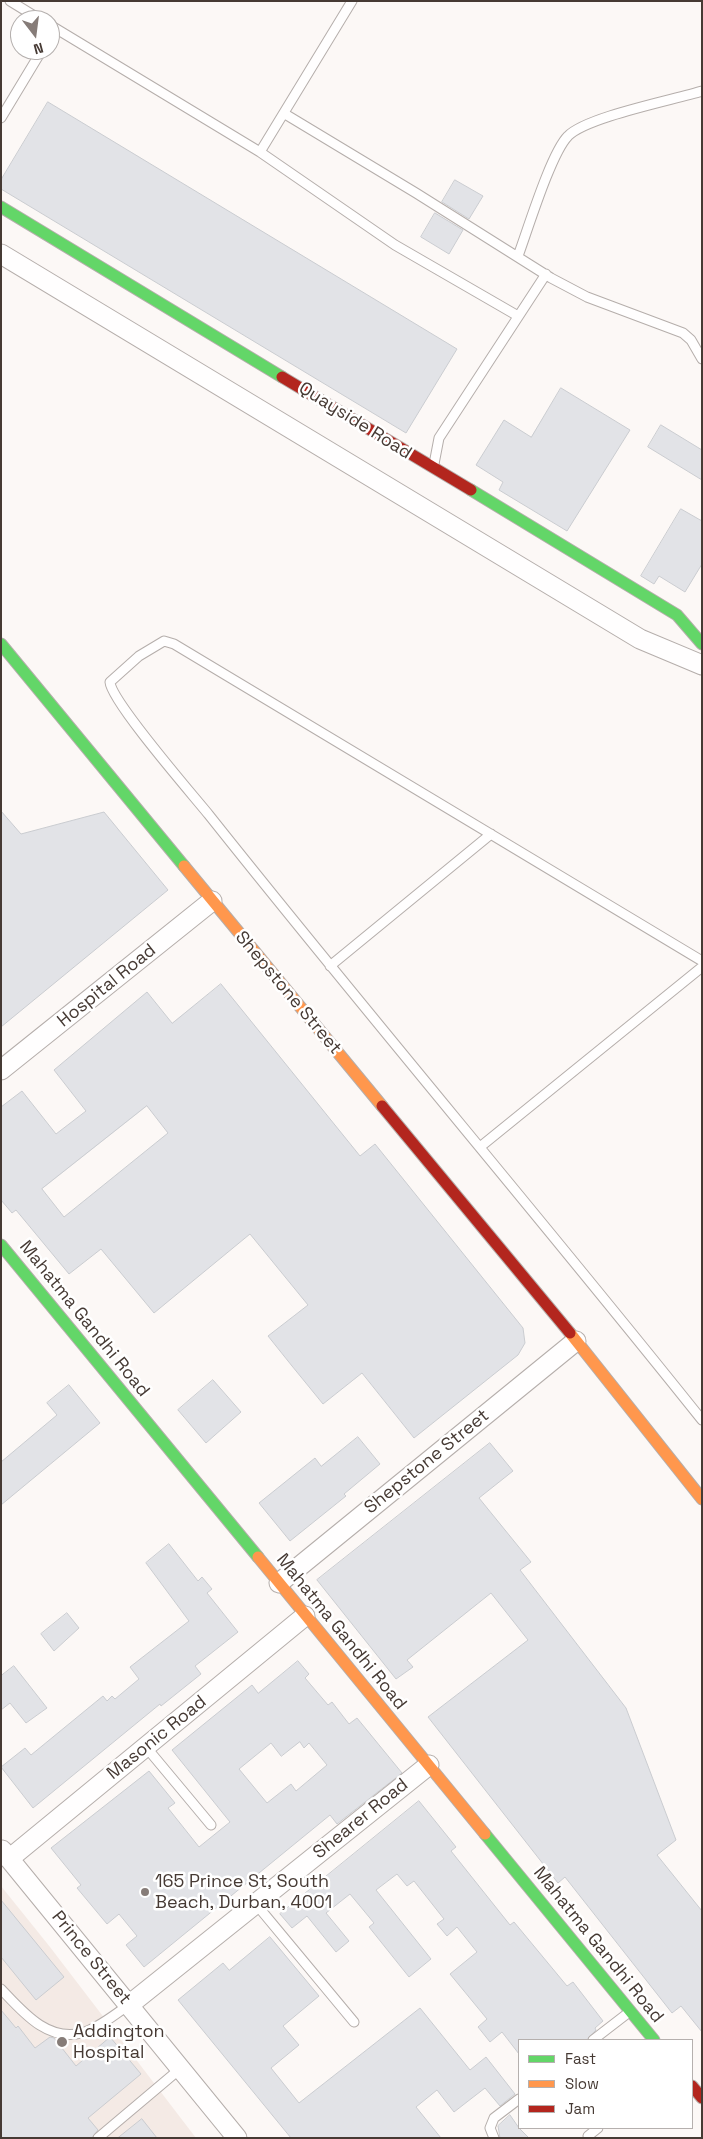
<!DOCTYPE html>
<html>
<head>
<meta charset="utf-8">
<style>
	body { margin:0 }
	#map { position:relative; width:703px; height:2139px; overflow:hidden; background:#fcf8f6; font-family:"Space Grotesk",sans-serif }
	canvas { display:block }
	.frame { position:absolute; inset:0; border:2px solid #463a34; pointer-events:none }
	.legend { position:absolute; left:518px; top:2039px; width:175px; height:90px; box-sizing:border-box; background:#fff; border:1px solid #b5b0ae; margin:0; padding:6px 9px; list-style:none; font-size:15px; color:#463a34 }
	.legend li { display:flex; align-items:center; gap:10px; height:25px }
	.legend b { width:25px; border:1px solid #b5b0ae }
	.north { position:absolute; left:10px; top:10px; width:50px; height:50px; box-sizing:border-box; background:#fff; border:1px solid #b5b0ae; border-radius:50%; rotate:165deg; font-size:14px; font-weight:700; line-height:20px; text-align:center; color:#463a34 }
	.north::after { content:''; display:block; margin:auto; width:18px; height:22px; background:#867c78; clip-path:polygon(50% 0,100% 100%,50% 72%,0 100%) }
</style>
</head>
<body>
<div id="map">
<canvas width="703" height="2139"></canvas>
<div class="frame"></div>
<ul class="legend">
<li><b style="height:6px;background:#63d668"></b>Fast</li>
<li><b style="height:6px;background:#ff974d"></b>Slow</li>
<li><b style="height:6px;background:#b3261e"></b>Jam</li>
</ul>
<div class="north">N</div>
</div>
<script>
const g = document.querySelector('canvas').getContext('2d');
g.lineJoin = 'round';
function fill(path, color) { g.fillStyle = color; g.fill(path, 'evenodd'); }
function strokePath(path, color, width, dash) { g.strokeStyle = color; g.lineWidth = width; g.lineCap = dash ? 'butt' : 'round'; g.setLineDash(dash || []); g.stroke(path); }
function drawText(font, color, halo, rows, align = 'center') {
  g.font = font + ' "Space Grotesk",sans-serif'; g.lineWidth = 5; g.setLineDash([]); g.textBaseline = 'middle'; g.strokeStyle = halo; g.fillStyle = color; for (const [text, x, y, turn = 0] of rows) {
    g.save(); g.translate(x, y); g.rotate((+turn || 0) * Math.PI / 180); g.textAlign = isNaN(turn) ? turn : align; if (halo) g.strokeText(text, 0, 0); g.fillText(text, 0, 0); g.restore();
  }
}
fill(new Path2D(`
	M1,1886L50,1947L196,2138H1Z`), '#f4eae5');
const building = new Path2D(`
	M48,102L457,349L406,433L1,189V180Z
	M455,180L483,196L469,219L442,202Z
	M435,213L463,230L449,254L421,237Z
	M561,388L630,430L567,531L499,490L503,482L476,465L504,420L531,437Z
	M661,425L702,450V480L648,447Z
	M681,509L702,521V564L685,592L659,576L654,584L641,576Z
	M1,811L21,834L104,812L168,890L1,1027Z
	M221,984L360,1156L375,1144L523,1328L525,1343L518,1355L414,1438L362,1373L323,1404L292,1366L268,1336L308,1305L250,1234L154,1313L101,1249L69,1274L16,1210L12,1213L1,1200V1107L22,1091L56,1134L86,1111L54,1070L147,992L172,1023ZM147,1106L168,1133L64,1217L42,1189Z
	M213,1380L241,1412L206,1443L178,1410Z
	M69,1385L100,1423L1,1505V1462L57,1415L47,1403Z
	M358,1437L380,1464L344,1494L346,1496L290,1541L259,1503L315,1458L321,1466Z
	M490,1443L513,1471L479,1498L531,1562L520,1570L626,1708L676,1840L657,1855L702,1911V2032L681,2006L672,2013L565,1877L558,1883L428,1717L528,1640L491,1593L407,1660L413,1667L396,1679L317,1580Z
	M169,1544L198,1581L202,1577L212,1589L207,1593L238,1632L195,1666L201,1674L161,1706L160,1704L33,1808L1,1767L25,1748L31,1755L103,1696L107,1701L112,1696L115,1699L139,1679L130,1667L189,1621L146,1563Z
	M67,1613L79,1628L54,1651L41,1634Z
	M298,1661L309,1674L305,1678L328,1705L332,1702L349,1724L357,1718L402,1773L337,1824L330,1815L144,1967L126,1945L137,1936L119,1914L107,1924L77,1888L81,1885L51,1848L149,1771L175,1803L168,1808L199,1847L230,1822L172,1750L252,1685L258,1693ZM300,1742L304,1748L309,1743L327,1765L296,1791L291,1784L267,1803L239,1769L271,1743L281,1756Z
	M14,1666L47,1708L26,1723L10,1703L1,1710V1676Z
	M419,1801L456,1847L451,1851L510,1925L514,1922L567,1986L573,1982L603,2021L595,2028L596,2030L587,2040H519V2054L502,2032L490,2042L478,2027L487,2019L450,1974L477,1952L457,1927L447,1936L437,1924L444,1919L414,1881L407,1886L397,1874L376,1890L431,1959L409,1977L369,1927L374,1923L350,1894L326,1913L349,1941L336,1952L307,1916L292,1928L280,1914Z
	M1,1900L64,1977L36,2000L1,1957Z
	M270,1937L319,1996L283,2026L299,2045L271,2068L299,2103L420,2008L470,2070L486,2057L515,2094L500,2106L485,2088L454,2112L437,2090L416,2107L441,2138H291L178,2000L223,1963L229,1970Z
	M1,2010L16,2028L18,2026L35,2048L50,2037L54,2038L76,2066L110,2037L141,2074L88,2118L98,2130L92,2138H1Z
	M510,2115L519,2128L529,2138H500L498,2126Z
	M142,2119L157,2138H118Z`);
fill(building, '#e2e3e7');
strokePath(building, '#caccd0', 1);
const lane = new Path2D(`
	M10,1L41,20
	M50,25L260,152L395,245L518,316
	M50,37L55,28
	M285,114L416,193L551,278L587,297L683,333L691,340L702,359
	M1,118L42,50
	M260,152L352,1
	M518,256C528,229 551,153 568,136C586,117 673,100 702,91
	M434,464L439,438L546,274
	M702,961L174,644L164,641L139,656L110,682C111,701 192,794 209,815C371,1019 540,1217 702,1420
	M330,966L491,834
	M480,1147L702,967
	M146,1747L211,1825
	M256,1904L354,2022
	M1,1989C22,2011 47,2042 82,2033C99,2028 115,2014 129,2005
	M593,2040L628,2013
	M588,2136L598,2128
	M98,2138L181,2068
	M494,2138L490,2128L494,2118L519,2099`);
const street = new Path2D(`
	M1,254L640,639L702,665
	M1,1070L212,901
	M279,1583L576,1341
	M2,1850L237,2138
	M9,1859L305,1616
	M129,2005L429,1765`);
const fast = new Path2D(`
	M1,207L282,377
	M471,490L677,615L702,644
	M1,644L184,866
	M1,1245L258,1557
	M485,1834L654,2040`);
const slow = new Path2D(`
	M184,866L382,1106
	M570,1333L702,1499
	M258,1557L485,1834`);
const jam = new Path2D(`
	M282,377L471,490
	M382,1106L570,1333
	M692,2086L702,2098`);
strokePath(lane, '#b5aeab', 11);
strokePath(street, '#b5aeab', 21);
strokePath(fast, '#b5aeab', 13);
strokePath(slow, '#b5aeab', 13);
strokePath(jam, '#b5aeab', 13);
strokePath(lane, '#fffefe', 9);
strokePath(street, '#fffefe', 19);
strokePath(fast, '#63d668', 11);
strokePath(slow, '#ff974d', 11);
strokePath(jam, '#b3261e', 11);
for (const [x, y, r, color] of [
	[145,1892,5,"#867c78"],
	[62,2042,6,"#867c78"]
]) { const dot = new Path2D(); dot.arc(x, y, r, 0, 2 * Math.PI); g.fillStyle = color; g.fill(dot); strokePath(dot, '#fff', 2); }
drawText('18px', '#463a34', '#fff', [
	["Quayside Road",355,421,32],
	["Hospital Road",107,986,-39],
	["Shepstone Street",288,993,50],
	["Mahatma Gandhi Road",84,1319,51],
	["Shepstone Street",427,1462,-39],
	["Mahatma Gandhi Road",341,1632,51],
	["Masonic Road",157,1738,-39],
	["Shearer Road",361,1819,-39],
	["Mahatma Gandhi Road",598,1945,51],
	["Prince Street",91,1958,51]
]);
drawText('18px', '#463a34', '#fff', [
	["165 Prince St, South",155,1882],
	["Beach, Durban, 4001",155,1903],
	["Addington",73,2032],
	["Hospital",73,2053]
], 'left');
</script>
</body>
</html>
